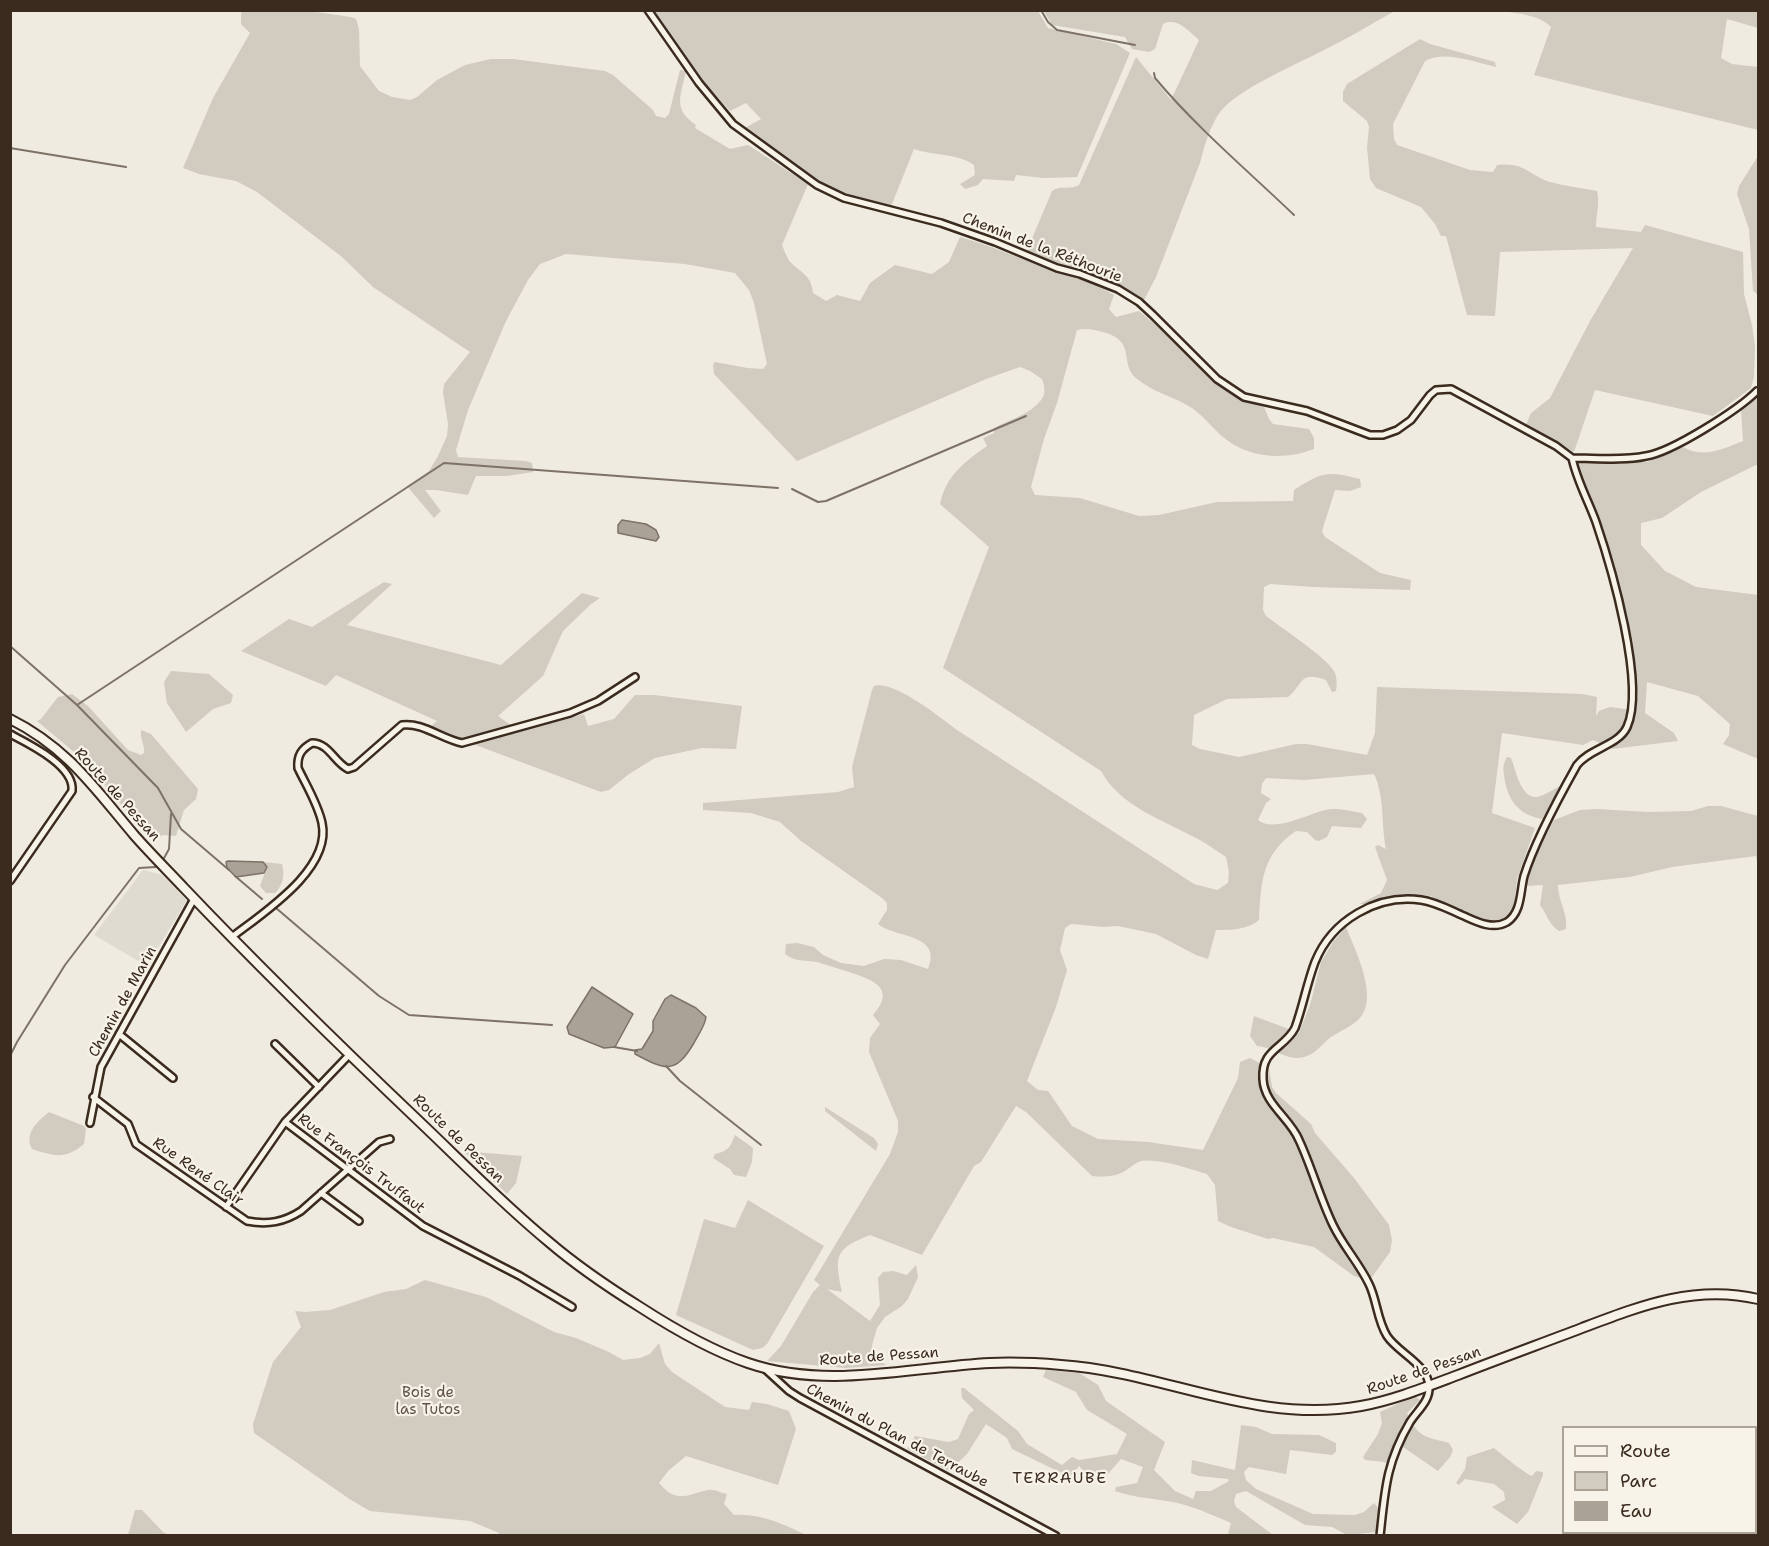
<!DOCTYPE html>
<html>
<head>
<meta charset="utf-8">
<style>
	body { margin:0 }
	#map { position:relative; width:1769px; height:1546px; overflow:hidden; background:#efebe0; font-family:"Shantell Sans",sans-serif }
	canvas { display:block }
	.frame { position:absolute; inset:0; border:12px solid #3b2a1e; pointer-events:none }
	.legend { position:absolute; left:1562px; top:1426px; width:195px; height:108px; box-sizing:border-box; background:#f7f3e8; border:2px solid #aca397; margin:0; padding:8px 10px; list-style:none; font-size:18px; color:#3b2a1e }
	.legend li { display:flex; align-items:center; gap:12px; height:30px }
	.legend b { width:30px; border:2px solid #aca397 }
</style>
</head>
<body>
<div id="map">
<canvas width="1769" height="1546"></canvas>
<div class="frame"></div>
<ul class="legend">
<li><b style="height:8px;background:#f7f3e8"></b>Route</li>
<li><b style="height:16px;background:#d1cbc0"></b>Parc</li>
<li><b style="height:16px;background:#aaa296"></b>Eau</li>
</ul>
</div>
<script>
const g = document.querySelector('canvas').getContext('2d');
g.lineJoin = 'round';
function fill(path, color) { g.fillStyle = color; g.fill(path, 'evenodd'); }
function strokePath(path, color, width, dash) { g.strokeStyle = color; g.lineWidth = width; g.lineCap = dash ? 'butt' : 'round'; g.setLineDash(dash || []); g.stroke(path); }
function drawText(font, color, halo, rows, align = 'center') {
  g.font = font + ' "Shantell Sans",sans-serif'; g.lineWidth = 4.5; g.setLineDash([]); g.textBaseline = 'middle'; g.strokeStyle = halo; g.fillStyle = color; for (const [text, x, y, turn = 0] of rows) {
    g.save(); g.translate(x, y); g.rotate((+turn || 0) * Math.PI / 180); g.textAlign = isNaN(turn) ? turn : align; if (halo) g.strokeText(text, 0, 0); g.fillText(text, 0, 0); g.restore();
  }
}
fill(new Path2D(`
	M143,870L162,875L187,900L147,966L94,935Z`), '#e0dbd0');
fill(new Path2D(`
	M244,10L309,11L351,17L356,19L359,29L360,66L379,91L392,97L410,100L417,97L437,80L465,65L491,59H513L605,71L613,75L653,110L656,116L665,118L669,114L680,70L686,71C681,95 672,109 696,125L695,128L730,149L748,145L808,184L782,245C784,250 786,255 788,259C798,273 811,272 813,293L826,301L837,295L860,301L870,283L895,265L932,274L949,262L960,237C989,245 1016,257 1044,267C1068,276 1092,281 1114,295L1109,309L1116,317L1139,311C1174,338 1200,374 1238,397C1246,402 1256,403 1264,407L1269,419L1273,424L1309,429L1314,438V449C1284,461 1248,458 1223,437C1212,428 1204,416 1192,408C1174,396 1153,393 1136,378C1118,362 1139,340 1099,331C1091,329 1085,328 1077,330L1057,403L1044,439L1031,487L1035,495L1080,498L1139,516L1159,515L1217,502L1293,501L1294,490C1323,471 1328,471 1360,479L1361,487L1350,491L1335,490L1322,531L1325,537L1380,573L1411,580L1410,590L1314,587L1270,584L1264,587L1263,610L1266,616C1280,627 1328,658 1335,673C1337,678 1337,686 1336,691L1332,692L1326,680C1299,670 1303,685 1288,697L1227,699L1194,715L1192,745L1200,749L1239,757L1296,744H1307L1367,755L1375,733L1377,687L1582,694L1597,697L1596,716L1599,711L1610,707L1633,710L1636,692L1633,642L1601,526L1578,470V461L1648,462L1683,447C1703,459 1723,449 1743,441L1741,408L1758,397V464L1701,492L1662,518L1641,523V545L1665,571L1696,587L1758,595V759L1723,744L1729,735L1730,724L1698,696L1647,682L1645,713L1674,733L1678,741L1612,749L1593,740L1583,745L1502,733L1492,813L1535,828L1517,879L1514,908L1506,919C1481,928 1456,908 1434,899L1431,896L1404,895L1368,905L1360,904L1381,893L1387,880L1375,847L1378,845L1386,849C1381,825 1385,797 1374,774L1304,780L1266,778L1262,784L1261,793L1271,799L1266,803L1258,820C1274,833 1308,814 1325,810C1336,807 1351,811 1362,813L1367,819L1361,828L1332,826L1327,837L1319,841L1315,840L1307,832L1296,831C1262,854 1261,881 1259,920C1248,930 1230,930 1216,930L1208,959L1196,955L1156,934L1118,926L1104,927L1071,924L1065,928L1060,950L1067,970L1056,1007L1027,1081L1038,1090L1048,1091L1072,1126L1098,1139L1148,1142L1203,1150L1238,1078L1240,1062L1250,1058L1269,1068L1272,1087L1276,1093L1311,1124L1315,1133L1354,1178L1389,1225L1392,1240L1390,1252L1372,1277L1364,1279L1354,1276L1314,1247L1273,1238L1268,1239L1231,1227L1218,1221L1215,1185L1207,1174C1189,1169 1160,1158 1141,1161C1134,1163 1128,1170 1121,1173C1112,1177 1102,1177 1092,1176L1026,1112L1016,1106L981,1162L974,1166L922,1255L870,1235C835,1249 834,1255 842,1292L827,1289L870,1321L880,1305L878,1278L883,1272L893,1271L907,1275L916,1265L918,1277L908,1299L902,1306L885,1317L877,1328L872,1345L873,1355L886,1365L846,1368L767,1361L781,1346L813,1292L820,1285L814,1280L890,1154L898,1132V1121L869,1052L870,1038L880,1024L873,1015C897,988 873,980 849,972C838,969 828,965 817,962C805,960 795,962 785,954L786,944L797,943L814,947L823,955L841,963L864,966L884,959L901,960L928,969C943,933 894,938 878,924L887,910V903L882,898L801,841L780,822L751,813L703,810V803L838,792L854,787L852,767L872,690L874,686C893,679 941,718 957,730L1194,884L1217,890L1228,883L1229,872L1226,857C1215,850 1205,842 1194,837C1161,819 1120,806 1101,771L943,668L989,547L940,504C946,476 964,462 987,446L983,438L994,433V428C1009,420 1034,413 1043,397C1046,392 1044,384 1042,379L1030,371L1020,367L986,379L797,461L714,374L713,365L715,362L747,368L763,369L767,364L754,303L749,290L735,273L685,264L566,254L540,264L528,280L506,321L468,410L456,450L458,457L526,461L532,463L533,472L507,476H476L468,495L436,490H425L441,511L434,518L407,486L429,471L438,456L447,436L448,424L443,392L444,384L470,352L373,287L342,257L257,192L236,181L199,174L183,168L213,98L250,33L241,24V13Z
	M652,11H1038L1048,28L1116,44L1130,53L1077,177L1044,178L1016,175L1014,181L983,179L978,185L965,189L960,184L975,175L974,165C958,153 934,156 914,149L890,209L833,190L757,139L745,128L761,119L746,103L730,111L703,81Z
	M1044,11H1395C1371,24 1347,39 1322,51C1295,65 1238,89 1220,112C1210,126 1204,147 1200,163L1156,277L1144,300L1095,276L1057,266L1026,253L1052,191C1060,185 1070,190 1079,185L1136,57L1171,100L1199,40C1188,31 1178,17 1163,24L1155,49L1149,52L1132,49L1125,37L1052,25Z
	M1476,11H1758V28L1727,19L1721,58L1732,64L1758,67V130L1534,75L1551,27C1536,11 1497,11 1476,11Z
	M1420,39L1430,44L1495,62L1496,67C1475,62 1444,50 1425,61L1393,124L1394,139L1397,145L1470,170L1493,172L1497,165C1525,162 1528,175 1550,182C1565,186 1582,188 1597,191C1600,203 1596,215 1596,227L1641,232L1645,225L1743,252L1744,294L1752,325L1755,346L1754,377L1751,388L1713,416L1595,390L1574,452L1526,425L1531,413L1550,398L1590,321L1633,248L1500,252L1495,316L1467,315L1446,236H1441L1435,224L1421,207L1376,188L1370,179L1367,147L1369,127L1367,121L1343,101V92L1347,84Z
	M1758,156V295L1753,291L1749,229L1737,194L1739,186Z
	M384,582L392,584L347,625L501,665L582,593L600,598L590,605L563,631L543,676L498,716L512,726L465,738H456L430,727L437,721L336,675L326,686L241,651L289,619L312,627Z
	M171,671L209,674L233,695L231,703L213,709L186,732L167,703L164,682Z
	M72,694L88,706L128,750L141,755L144,753C145,744 140,740 141,730L151,734L198,789L196,799L184,810L176,836L163,835L152,840L80,757L37,721L41,719L58,697Z
	M635,695H654L742,706L736,749L702,748L655,758L629,774L609,790L601,792L473,744L584,714L588,726L614,719Z
	M1507,757L1511,758C1516,770 1520,798 1537,797C1544,796 1554,789 1560,786L1542,819C1517,814 1507,799 1504,775C1503,768 1503,764 1507,757Z
	M1708,806H1721L1758,816V866L1756,856L1672,867L1630,877L1558,885C1558,901 1568,913 1566,929L1559,931C1549,925 1547,914 1540,905L1543,885L1525,886L1534,857L1554,820L1580,810L1597,809L1648,812L1691,811Z
	M263,862L282,864C285,875 283,885 275,893H266L260,886L267,867Z
	M1346,927C1355,950 1380,998 1359,1019C1352,1026 1340,1031 1331,1037C1319,1046 1315,1057 1297,1058C1283,1058 1272,1047 1257,1046L1250,1036L1254,1016L1299,1033L1310,1005L1321,962L1333,942Z
	M825,1107L874,1138L878,1144L876,1151L825,1111Z
	M49,1112L84,1126L86,1129L84,1144C65,1160 54,1156 32,1149C24,1133 37,1122 49,1112Z
	M735,1135L753,1148L752,1162L746,1177L734,1175L730,1169L713,1158L715,1154C728,1151 730,1148 735,1135Z
	M463,1151L522,1156L516,1183L507,1194Z
	M748,1200L824,1246L767,1344L762,1348L753,1350L676,1315L704,1219L735,1228Z
	M425,1280L486,1297L554,1332L576,1338L609,1352L623,1360L640,1358L650,1354L659,1343L665,1364L672,1372L725,1407L749,1410L752,1402L767,1404L789,1411L796,1429L778,1485L686,1456L668,1471L659,1483C677,1504 686,1495 708,1490C714,1489 721,1493 727,1494L724,1504L734,1515C760,1513 783,1524 806,1535H501L497,1532L470,1521L370,1511L351,1500L254,1433L253,1424L273,1362L301,1327L295,1311L305,1312L330,1310L384,1292L406,1289Z
	M1046,1370L1079,1373L1098,1385L1106,1401L1165,1442L1154,1470L1175,1491L1193,1499L1196,1491H1211L1229,1481L1228,1479L1199,1476L1191,1473L1192,1460L1235,1470L1241,1425L1256,1427L1272,1434L1319,1435L1336,1443V1452L1332,1455L1290,1450L1286,1474L1249,1467L1244,1472L1246,1480L1256,1489L1313,1514L1355,1515L1364,1512L1374,1503L1378,1508L1377,1532L1347,1535L1332,1527L1305,1525L1246,1491L1236,1494L1234,1501L1236,1507L1273,1535H1228L1231,1523C1210,1514 1189,1504 1167,1501C1149,1498 1132,1497 1115,1491L1116,1487L1137,1483L1143,1467L1121,1459L1107,1475L1098,1479L1088,1476L1079,1466L1070,1477L1012,1449L1007,1438L986,1424L967,1454L949,1471L907,1449L915,1436L949,1442L958,1439L969,1414L974,1410L962,1398L961,1388H964L1018,1431L1027,1444L1062,1465L1072,1457L1079,1460L1117,1454L1127,1434L1087,1410L1076,1392L1043,1377Z
	M1415,1396L1420,1400L1407,1413C1419,1438 1423,1436 1449,1443L1453,1450L1450,1457L1438,1471L1403,1447L1393,1467L1384,1462L1365,1460L1363,1457L1378,1434L1382,1423L1380,1412Z
	M1494,1448C1501,1454 1527,1475 1532,1476L1536,1471L1543,1472V1475L1528,1512L1517,1524L1492,1507L1505,1500L1504,1492L1494,1484L1465,1479L1459,1485L1456,1483L1465,1469L1467,1457Z
	M135,1510H142L163,1532L169,1535H128Z`), '#d1cbc0');
const water = new Path2D(`
	M622,520L646,524L656,530L659,537L656,541L618,533V525Z
	M228,861L263,862L267,867L264,873L236,877L227,868L226,862Z
	M592,987L633,1014L615,1047L604,1048L569,1034L567,1027Z
	M671,995L696,1008L706,1017C705,1026 698,1035 694,1043C675,1075 665,1070 635,1054V1050L642,1049L653,1031V1021L665,999Z`);
fill(water, '#aaa296');
strokePath(water, '#7e7266', 1.5);
strokePath(new Path2D(`
	M1041,10L1048,22L1057,30L1135,45
	M1154,73L1155,78C1197,128 1247,170 1294,215
	M10,148L126,167
	M792,489L818,502L826,501L1026,416
	M10,646L77,705L158,788L181,829L229,870
	M77,705L444,463L778,488
	M163,860L169,849L171,814
	M235,876L262,899
	M276,908L379,996L409,1015L552,1025
	M614,1047L637,1051
	M10,1056L17,1042L65,965L139,868L156,867
	M666,1066L680,1081L761,1145`), '#7e7266', 2);
const minor = new Path2D(`
	M648,10L699,83L733,124L817,185L844,198L941,223L995,242L1057,268L1080,274L1118,289L1139,302L1153,315L1217,379L1244,397L1307,411L1370,435H1383L1397,430L1411,420L1430,395L1436,390L1451,389L1556,446L1572,458
	M1572,458C1596,458 1622,461 1646,456C1672,452 1738,410 1757,391
	M10,734C29,744 75,766 72,791L10,881
	M232,937C263,913 332,869 322,823C318,804 306,785 298,768C297,756 301,749 312,743C329,743 334,762 348,769L354,767L402,725C422,722 442,739 462,743L570,713L598,701L635,677
	M119,1034L173,1078
	M275,1044L319,1087
	M93,1097L128,1124L136,1144L247,1221C268,1225 284,1222 301,1211L379,1142L390,1139
	M285,1122L423,1226L520,1276L572,1307
	M90,1123L101,1067L194,899
	M321,1193L359,1221
	M226,1207L285,1122L349,1055
	M765,1369L789,1391L800,1398L1056,1536
	M1380,1536C1385,1490 1386,1463 1410,1422C1417,1411 1430,1401 1429,1387C1429,1365 1398,1353 1387,1336C1377,1320 1377,1300 1369,1284C1359,1263 1343,1246 1333,1225C1320,1198 1312,1168 1299,1140C1290,1118 1264,1104 1263,1079C1261,1049 1284,1049 1295,1028C1303,1006 1307,983 1315,962C1332,920 1377,894 1421,900C1436,902 1450,910 1464,916C1477,922 1493,930 1507,922C1522,912 1520,891 1524,876C1535,841 1559,797 1577,765C1590,748 1618,746 1627,727C1646,685 1611,566 1596,522C1588,500 1577,481 1572,458`);
const secondary = new Path2D(`
	M10,719C68,748 95,789 135,836C151,854 168,871 184,888C261,969 341,1047 422,1124C464,1164 504,1205 549,1242C577,1266 608,1287 640,1307C674,1329 710,1350 748,1363C827,1390 910,1367 990,1363C1014,1362 1038,1363 1061,1365C1164,1372 1256,1425 1361,1406C1394,1400 1426,1387 1458,1375C1499,1359 1540,1344 1582,1328C1640,1306 1695,1284 1758,1299`);
strokePath(minor, '#3b2a1e', 10);
strokePath(secondary, '#3b2a1e', 12);
strokePath(minor, '#f7f3e8', 5);
strokePath(secondary, '#f7f3e8', 8);
drawText('15px', '#3b2a1e', '#f7f3e8', [
	["Chemin de la Réthourie",1042,248,21],
	["Route de Pessan",117,795,48],
	["Chemin de Marin",123,1002,-61],
	["Route de Pessan",458,1139,44],
	["Rue François Truffaut",361,1164,37],
	["Rue René Clair",198,1172,35],
	["Route de Pessan",879,1357,-4],
	["Route de Pessan",1424,1371,-19],
	["Chemin du Plan de Terraube",897,1436,28]
]);
drawText('15px', '#605246', '#f7f3e8', [
	["Bois de",428,1393],
	["las Tutos",428,1410]
]);
g.letterSpacing = '1.5px';
drawText('16px', '#3b2a1e', '#f7f3e8', [
	["TERRAUBE",1060,1479]
]);
g.letterSpacing = '0px';
</script>
</body>
</html>
